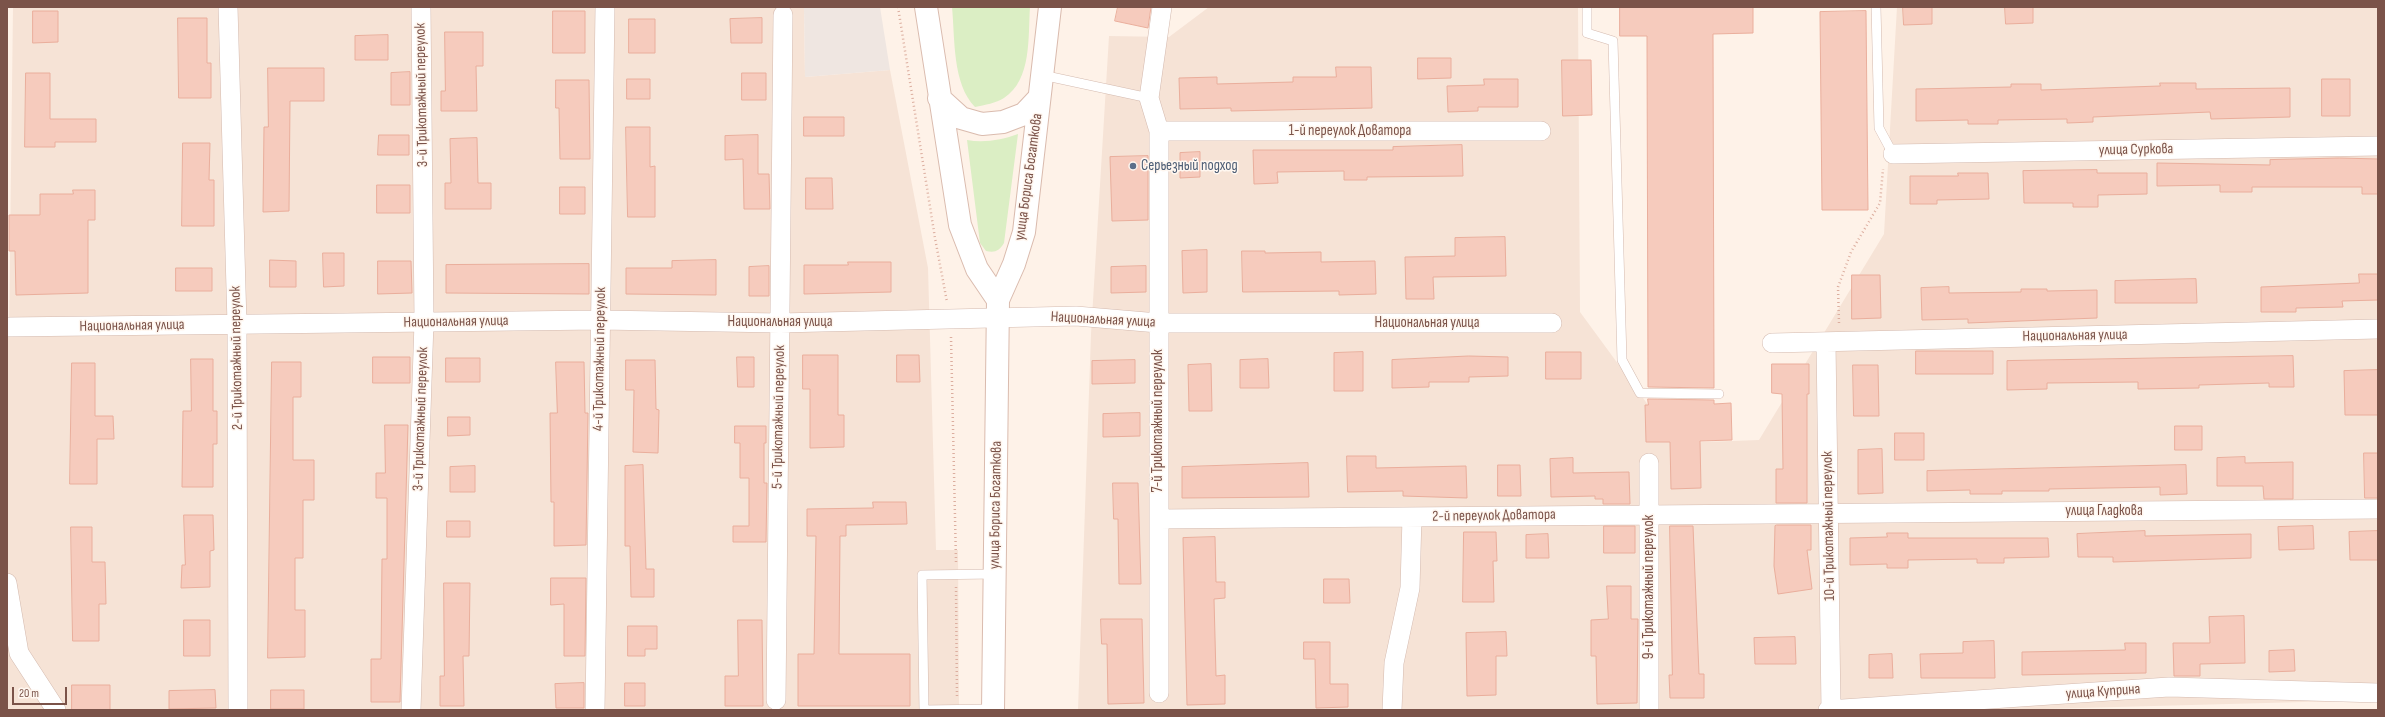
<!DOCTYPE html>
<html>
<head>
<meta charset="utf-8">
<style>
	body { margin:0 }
	#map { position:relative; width:2385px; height:717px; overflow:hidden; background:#fef2e8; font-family:"Sofia Sans Condensed",sans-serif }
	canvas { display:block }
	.frame { position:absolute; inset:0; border:8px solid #7b5349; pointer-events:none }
	.scale { position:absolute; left:12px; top:687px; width:55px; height:18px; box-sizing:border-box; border:2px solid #7b5349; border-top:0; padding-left:5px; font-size:12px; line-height:14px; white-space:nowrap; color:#7b5349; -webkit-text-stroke:3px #fff7f0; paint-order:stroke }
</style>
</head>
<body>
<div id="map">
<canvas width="2385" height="717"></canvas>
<div class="frame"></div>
<div class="scale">20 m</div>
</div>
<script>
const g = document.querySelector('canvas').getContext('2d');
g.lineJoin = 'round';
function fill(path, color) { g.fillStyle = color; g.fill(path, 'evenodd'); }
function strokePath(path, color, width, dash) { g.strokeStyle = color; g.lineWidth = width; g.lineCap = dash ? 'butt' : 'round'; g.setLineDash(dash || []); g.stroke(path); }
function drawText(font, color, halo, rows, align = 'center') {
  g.font = font + ' "Sofia Sans Condensed",sans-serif'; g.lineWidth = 3; g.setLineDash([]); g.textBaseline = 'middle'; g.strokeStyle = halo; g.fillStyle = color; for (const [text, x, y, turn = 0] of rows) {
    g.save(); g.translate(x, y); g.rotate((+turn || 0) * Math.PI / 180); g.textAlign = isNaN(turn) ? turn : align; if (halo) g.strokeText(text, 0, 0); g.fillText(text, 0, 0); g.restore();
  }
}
fill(new Path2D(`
	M13,7H804L805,77L890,70L928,268L936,550H958L959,710H7V333L9,332Z
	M1209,7H1578L1580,312L1676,443L1759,440L1884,234L1897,7H2378V700L2005,710H1078L1091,334L1109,36L1169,37Z`), '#f6e3d6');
fill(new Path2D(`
	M804,7H880L890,70L805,77Z`), '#efe6e1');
fill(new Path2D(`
	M952,7H1030C1028,36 1032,80 1004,98C996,103 985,105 975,107C952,84 955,38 952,7Z
	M1018,134L1004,243C999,251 995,253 986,251L980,243L967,140C984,143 1002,140 1018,134Z`), '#dbeec4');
const building = new Path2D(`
	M1118,7H1151L1148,28L1115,21Z
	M1620,7H1753V33L1713,34L1714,388L1648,387L1647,36H1620Z
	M1903,7H1932V24L1904,25Z
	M2005,7H2033V23L2006,24Z
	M33,11H58V42L33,43Z
	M553,11H585V53H553Z
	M1866,11L1868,210H1822L1820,12Z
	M178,18H207V63H211V98H179Z
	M762,18V43H731L730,19Z
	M629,19H655V53H629Z
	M445,32H483V66H476L477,111H441V91H445Z
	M388,35V60H355V36Z
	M1418,58H1451V78L1418,79Z
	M1562,60H1591L1592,115L1563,116Z
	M1336,67H1371L1372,108L1231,111V108L1180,109L1179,78L1217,77V84L1293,82V77H1336Z
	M268,68H324V101H290L289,211L263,212L264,127H268Z
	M410,72V105H391V73Z
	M26,73H50V119H96V142H55V147H25Z
	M742,73H766V100H742Z
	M627,79H650V99H627Z
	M1484,79H1518V107H1478V111L1448,112L1447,86L1484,85Z
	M2322,79H2350V116H2322Z
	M556,80H589L590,159H560L559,108H556Z
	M2160,83H2196V89L2290,88V117L2211,119L2210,112L2093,117V122L2067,123V119L1998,120V124H1968V120L1916,121V89L2011,87V84H2041V90L2160,86Z
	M804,117H844V136H804Z
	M626,127H650V167L655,166V217H628Z
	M379,135H409V155H378Z
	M758,135V174H769L770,209H744L743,159L725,160V136Z
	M477,138L478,183H491V209H445V183H451L450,139Z
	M183,143H210L209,180H214V226H182Z
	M1462,145L1463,176L1367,177V180H1344V171L1277,172L1278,183L1254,184L1253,150H1393V147Z
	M1200,152V177L1180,178V153Z
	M1148,156V220L1112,221L1110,157Z
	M2340,158L2378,159V194H2362V187H2252V192H2220V185L2157,186V163L2270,165V160Z
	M2097,170V173H2147V194L2098,195V207H2073V203H2024L2023,171Z
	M1958,173H1988L1989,199L1937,200V204H1910V176H1958Z
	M806,178H832L833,209H806Z
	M377,185H410V213H377Z
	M560,187H585V214H560Z
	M73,190H95V220H88V293L16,295L15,251H9V215H40V194H73Z
	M1505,237L1506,276L1433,277L1434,299H1406L1405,257L1455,256V238Z
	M1207,250V292L1183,293L1182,251Z
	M1242,251H1265V253L1321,252V262L1375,261L1376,294L1339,295V291L1243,292Z
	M323,253H344V286L324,287Z
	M270,260L296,261V287H270Z
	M716,260V295L626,294V268H672V261Z
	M378,261H411L412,293L378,294Z
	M848,262H891V292L804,294V265H848Z
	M589,264V294L446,293V265Z
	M769,266V296H749V267Z
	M1146,266V292L1111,293V267Z
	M176,268H212V291H176Z
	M2359,274H2378V300L2342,301L2343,307L2296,308V312H2261V287L2359,283Z
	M1852,275H1880L1881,318L1852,319Z
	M2196,279L2197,303H2115V281Z
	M1949,287V293L2021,292V289H2047V291L2097,290V318L1968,323V319L1922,320L1921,288Z
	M1916,351H1993V374H1916Z
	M1363,352V391H1334V353Z
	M1546,352H1581V379H1546Z
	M803,355H838V415H844V447L810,448V389H803Z
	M897,355H919L920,382H897Z
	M1469,356L1508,357V376L1469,377V382H1429V387L1392,388V360Z
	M2293,356L2294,387H2269V383L2199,385V388L2138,389V382L2047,383V389L2007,390V361Z
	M373,357H410V383H373Z
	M737,357H754V387H738Z
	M446,358H480V382H446Z
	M191,359H213V411H217V444H213V487H182L183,411H191Z
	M1268,359L1269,388H1240V360Z
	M626,360H655L656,409L659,410L658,453L633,452L634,390H626Z
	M1135,360V383L1092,384V361Z
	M272,362H301V397H293V460H314V500H303V558H295V610H305V657L268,658Z
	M556,362H584L585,413H588L586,545L554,546V502H551L550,413H557Z
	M72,363H95V416H113L114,439H97V484H70Z
	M1211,364L1212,411H1189L1188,365Z
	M1772,364H1809V394H1807V503H1776V469H1783L1782,394L1772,393Z
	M1853,365H1878L1879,416H1854Z
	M2378,370V415H2345L2344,371Z
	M1648,399L1714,400V404L1731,403L1732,440L1700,441L1701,488L1671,489L1670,442H1646L1645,405H1648Z
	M1140,413V436L1103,437V414Z
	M448,417H470V435L448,436Z
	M385,425H408L400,702H371V659H381L382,559H387V498H376V473H385Z
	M735,426H766V443H764V483H767L766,542H733V526H749V478H740V443H735Z
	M2175,426H2202V450H2175Z
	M1895,433H1924V460H1895Z
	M1882,449L1883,493L1858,494V450Z
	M2364,453H2378V498H2365Z
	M1347,456H1376V468L1466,466L1467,498L1403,496V491L1348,492Z
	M2245,457V463L2293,462V499H2264L2263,486H2217V458Z
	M1573,458V473L1629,472L1630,504H1603V499H1595V496L1551,497L1550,459Z
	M1308,463L1309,497L1182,498V467Z
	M643,465L646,569H654V597H631L630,546H625V466Z
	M1498,465H1520L1521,496H1498Z
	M2186,465L2187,494L2160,495V487L2049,489V491H2002V494H1970V490L1927,491V471Z
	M475,466V492H450V467Z
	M1113,483H1138L1141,584H1119L1118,519H1114Z
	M873,502H906L907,524L846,525V536H840L839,654H910V706H798V654H814L816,536H807V509L873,508Z
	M184,515H213L214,550L210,551V587L181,588L182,565H185Z
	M447,521H470V537H447Z
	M1777,525H1811V550H1807L1812,589L1778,594L1774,566L1775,526Z
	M1604,526H1635V553H1604Z
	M1670,526H1693L1699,674H1704V698H1670L1669,675H1672Z
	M2313,526L2314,549L2279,550L2278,527Z
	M71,527H92V562H105L106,604H99V641H73Z
	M2145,531V536L2251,534V558L2113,562V557H2078L2077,534Z
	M2378,531V560H2350L2349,532Z
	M1464,532H1496L1497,561H1493L1494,602H1463Z
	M1887,533H1908V538H2048L2049,557L2004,558V563H1977V559L1908,560V568H1887V564L1850,565V538L1887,537Z
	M1548,534L1549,558H1526V535Z
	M1215,537L1216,582H1225V598L1214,599L1216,676L1225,675V704L1187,705L1183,538Z
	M551,578H586L585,656H564V604L551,605Z
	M1324,579H1349L1350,603H1324Z
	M444,583H470L469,656H463L464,706H440V676H444Z
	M1607,586H1631V619H1638L1637,703L1597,704L1596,656H1591V620L1608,619Z
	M2244,616L2245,663L2200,664V676H2174L2173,643H2210L2209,617Z
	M1101,619H1142L1144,703L1108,704L1107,644H1102Z
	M184,620H210V656H184Z
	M738,620H762L763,706H725V676H738Z
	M628,626H657V649H645V656H628Z
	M1506,632L1507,656H1496V695L1467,696L1466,633Z
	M1795,637L1796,664H1755L1754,638Z
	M1994,641L1995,678H1921L1920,654L1963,653V642Z
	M1304,642H1330V684H1348V707L1316,708L1315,659H1304Z
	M2125,643H2146V673L2022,675V652L2125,650Z
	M2294,650L2295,671L2269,672V651Z
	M1892,654L1893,678H1869V655Z
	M584,683V708H556L555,684Z
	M625,683H645V706H625Z
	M72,685H110V710H72Z
	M215,690L216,708L169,709V691Z
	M271,690H304V709H271Z`);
fill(building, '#f6cbbd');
strokePath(building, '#eaae9c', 1);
const service = new Path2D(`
	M1587,7V33L1613,41L1622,360L1640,393L1719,394
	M1876,7L1879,128L1893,154
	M1042,75L1149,98
	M993,709L924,710L922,575L995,574`);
const minor = new Path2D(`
	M228,7L237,324L238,710
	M1159,131H1541
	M1893,154L2378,146
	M7,327L600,320L780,323L1076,316L1158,323H1552
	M1826,342L1831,710
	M1772,343L2378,329
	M1649,463V710
	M1159,519L2378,509
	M7,583L19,653L56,710
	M1159,693V131L1149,98L1162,7
	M776,700L783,15
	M411,710L424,322L421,7
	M595,710L605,7
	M1392,710L1394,663L1410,588L1412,517
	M1828,710L2169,687L2378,693`);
const secondary = new Path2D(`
	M926,7L960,225L977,269L998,300
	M939,98L961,118L982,124L1003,122L1024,114L1039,98
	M993,710L998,300L1014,264L1024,232L1050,7`);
strokePath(service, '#d4baaf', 10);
strokePath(minor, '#d4baaf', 20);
strokePath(secondary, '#dabbae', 24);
strokePath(new Path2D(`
	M898,7L935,238L947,302
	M1839,323L1838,287L1851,252L1880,203L1883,169
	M951,337L956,562
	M956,587L957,698`), '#dcae9f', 2.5, [1, 3]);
strokePath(service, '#fff', 9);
strokePath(minor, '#fff', 19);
strokePath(secondary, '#fff', 22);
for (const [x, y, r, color] of [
	[1133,166,4,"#5c6f8a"]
]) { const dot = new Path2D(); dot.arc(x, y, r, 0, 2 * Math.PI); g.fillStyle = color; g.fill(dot); strokePath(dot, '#fff7f0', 1.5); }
drawText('15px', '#7b5349', '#fff7f0', [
	["3-й Трикотажный переулок",422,95,-91],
	["1-й переулок Доватора",1350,131],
	["улица Суркова",2136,150,-1],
	["улица Бориса Богаткова",1029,177,-82],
	["Национальная улица",1103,320,3],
	["Национальная улица",456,322,-1],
	["Национальная улица",780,322],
	["Национальная улица",1427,323],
	["Национальная улица",132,326,-1],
	["Национальная улица",2075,336,-1],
	["2-й Трикотажный переулок",237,358,-91],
	["4-й Трикотажный переулок",600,359,-89],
	["5-й Трикотажный переулок",779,417,-89],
	["3-й Трикотажный переулок",421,419,-88],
	["7-й Трикотажный переулок",1158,421,-90],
	["улица Бориса Богаткова",996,505,-89],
	["улица Гладкова",2104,511],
	["2-й переулок Доватора",1494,516,-1],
	["10-й Трикотажный переулок",1829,526,-91],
	["9-й Трикотажный переулок",1649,587,-90],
	["улица Куприна",2103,692,-4]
]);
drawText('15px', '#4e5e75', '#fff7f0', [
	["Серьезный подход",1141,166]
], 'left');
</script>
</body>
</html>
